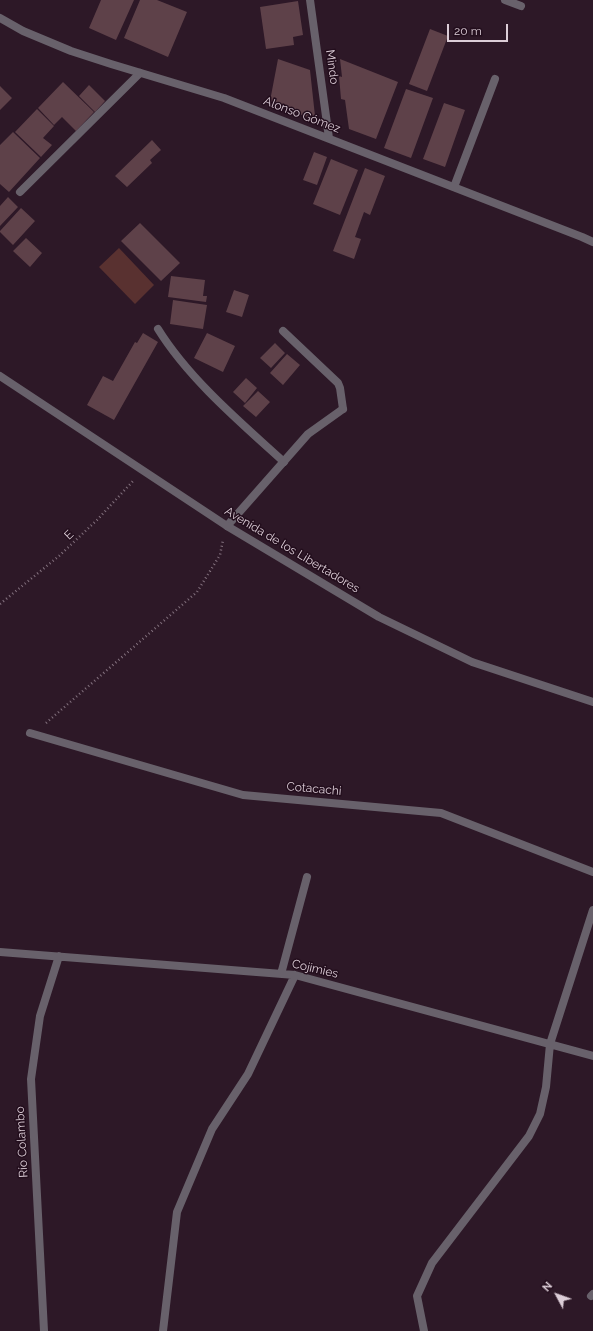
<!DOCTYPE html>
<html>
<head>
<meta charset="utf-8">
<style>
	body { margin:0 }
	#map { position:relative; width:593px; height:1331px; overflow:hidden; background:#2d1827; font-family:Raleway,sans-serif }
	canvas { display:block }
	.north { position:absolute; left:537px; top:1275px; width:40px; height:40px; -webkit-text-stroke:3px #230e1d; paint-order:stroke; rotate:311deg; font-size:11px; font-weight:700; line-height:16px; text-align:center; color:#dccdd7 }
	.north::after { content:''; display:block; margin:auto; width:14px; height:18px; background:#dccdd7; clip-path:polygon(50% 0,100% 100%,50% 72%,0 100%) }
	.scale { position:absolute; left:447px; top:24px; width:61px; height:18px; box-sizing:border-box; border:2px solid #dccdd7; border-top:0; padding-left:5px; font-size:12px; line-height:14px; white-space:nowrap; color:#dccdd7; -webkit-text-stroke:3px #230e1d; paint-order:stroke }
</style>
</head>
<body>
<div id="map">
<canvas width="593" height="1331"></canvas>
<div class="north">N</div>
<div class="scale">20 m</div>
</div>
<script>
const g = document.querySelector('canvas').getContext('2d');
g.lineJoin = 'round';
function fill(path, color) { g.fillStyle = color; g.fill(path, 'evenodd'); }
function strokePath(path, color, width, dash) { g.strokeStyle = color; g.lineWidth = width; g.lineCap = dash ? 'butt' : 'round'; g.setLineDash(dash || []); g.stroke(path); }
function drawText(font, color, halo, rows, align = 'center') {
  g.font = font + ' Raleway,sans-serif'; g.lineWidth = 3; g.setLineDash([]); g.textBaseline = 'middle'; g.strokeStyle = halo; g.fillStyle = color; for (const [text, x, y, turn = 0] of rows) {
    g.save(); g.translate(x, y); g.rotate((+turn || 0) * Math.PI / 180); g.textAlign = isNaN(turn) ? turn : align; if (halo) g.strokeText(text, 0, 0); g.fillText(text, 0, 0); g.restore();
  }
}
fill(new Path2D(`
	M119,248L154,285L135,304L99,267Z`), '#593130');
fill(new Path2D(`
	M101,0H134L116,40L89,28Z
	M140,0H157L187,12L168,57L124,38Z
	M298,1L303,35L293,37L294,45L266,49L260,7Z
	M430,29L448,36L427,91L409,84Z
	M278,59L310,70L315,116L311,119L270,101Z
	M340,59L398,82L376,139L349,129L345,100L341,99L339,76L342,77Z
	M63,82L94,112L76,131L62,117L54,125L38,108Z
	M89,85L105,101L95,112L79,96Z
	M0,86L12,98L0,110Z
	M406,89L433,98L411,158L384,148Z
	M444,103L465,110L445,167L423,159Z
	M37,109L54,126L43,138L52,145L41,157L15,132Z
	M13,132L40,158L9,192L0,184V145Z
	M152,140L161,150L150,160L152,163L127,187L115,176Z
	M314,152L327,157L317,185L303,180Z
	M331,159L358,170L340,215L313,204Z
	M365,168L385,176L370,215L364,212L355,237L361,239L354,259L333,251Z
	M8,197L18,207L0,226V206Z
	M21,208L35,221L13,245L0,232V231Z
	M140,223L180,263L161,281L121,241Z
	M26,238L42,253L30,267L13,251Z
	M171,276L205,280L203,296H207L206,302L168,297Z
	M234,290L249,295L242,317L226,312Z
	M173,300L207,305L203,329L170,324Z
	M143,333L158,342L114,420L87,405L103,376L113,381L135,342L137,343Z
	M207,333L235,346L223,372L194,358Z
	M275,343L285,353L271,368L260,358Z
	M287,354L300,365L283,385L270,373Z
	M246,378L257,388L245,403L233,392Z
	M258,391L270,402L256,417L243,406Z`), '#5e4149');
strokePath(new Path2D(`
	M0,604L59,556L98,519L133,481
	M46,723L197,592L220,555L223,540`), '#84727f', 2.5, [1, 3]);
strokePath(new Path2D(`
	M454,187L495,79
	M20,192L140,73
	M158,329C189,379 240,422 284,462
	M283,331L338,383L340,388L343,409`), '#68616b', 8);
strokePath(new Path2D(`
	M310,0L329,138
	M505,0L521,6
	M0,18L23,31L71,51L111,64L224,98L582,237L593,242
	M227,526L308,434L343,409
	M30,733L243,795L441,813L593,872
	M0,952L295,975L593,1056
	M281,974L307,877
	M591,1296L593,1294
	M44,1331L31,1079L40,1016L59,956
	M163,1331L177,1212L212,1129L248,1074L295,975
	M424,1331L417,1296L432,1263L529,1136L540,1114L546,1087L550,1044L593,910`), '#68616b', 8);
strokePath(new Path2D(`
	M0,376L227,526L379,617L472,662L593,702`), '#68616b', 8);
drawText('12px', '#dccdd7', '#230e1d', [
	["Mindo",332,67,82],
	["Alonso Gómez",302,115,21],
	["E",69,535,-44],
	["Avenida de los Libertadores",292,550,31],
	["Cotacachi",314,789,5],
	["Cojimies",315,969,13],
	["Río Colambo",22,1142,-93]
]);
</script>
</body>
</html>
